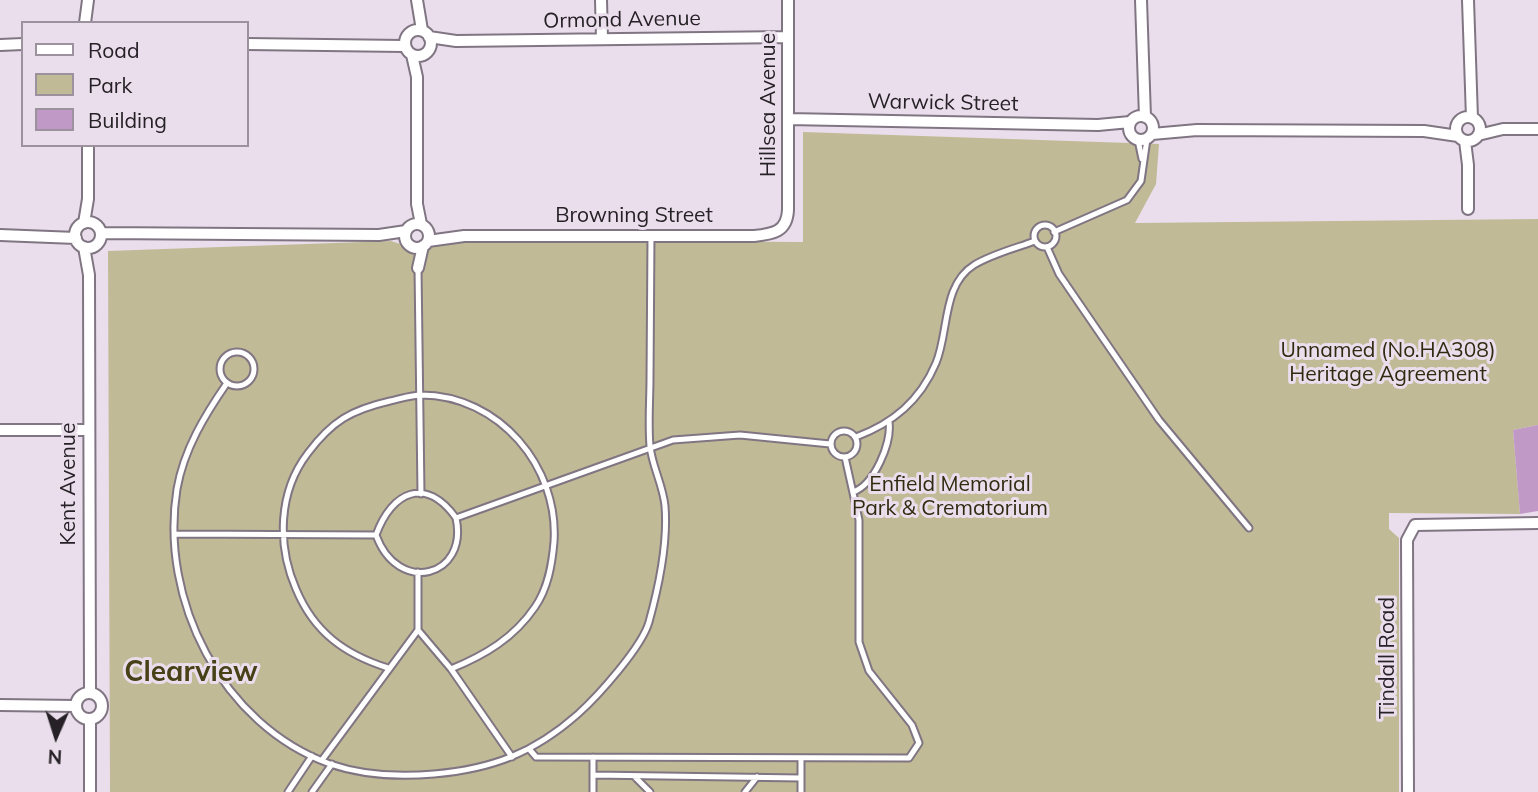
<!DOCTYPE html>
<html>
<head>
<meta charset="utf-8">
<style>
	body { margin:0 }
	#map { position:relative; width:1538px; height:792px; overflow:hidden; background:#ebdeec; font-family:Mulish,sans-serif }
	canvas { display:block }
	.legend { position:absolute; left:21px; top:21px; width:228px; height:126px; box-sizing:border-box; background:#ebdeec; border:2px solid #9c929d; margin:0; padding:9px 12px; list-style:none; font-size:21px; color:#262127 }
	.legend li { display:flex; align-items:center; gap:14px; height:35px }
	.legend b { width:35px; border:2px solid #9c929d }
	.north { position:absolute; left:21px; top:701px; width:70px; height:70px; -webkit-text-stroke:5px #ebdeec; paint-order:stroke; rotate:183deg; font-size:19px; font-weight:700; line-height:28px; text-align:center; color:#262127 }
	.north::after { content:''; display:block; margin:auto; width:24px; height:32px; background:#262127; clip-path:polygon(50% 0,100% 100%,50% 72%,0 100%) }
</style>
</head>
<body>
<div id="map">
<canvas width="1538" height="792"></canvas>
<ul class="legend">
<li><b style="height:9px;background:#fff"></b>Road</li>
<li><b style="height:19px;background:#c1ba96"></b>Park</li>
<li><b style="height:19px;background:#c099c6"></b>Building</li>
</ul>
<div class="north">N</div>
</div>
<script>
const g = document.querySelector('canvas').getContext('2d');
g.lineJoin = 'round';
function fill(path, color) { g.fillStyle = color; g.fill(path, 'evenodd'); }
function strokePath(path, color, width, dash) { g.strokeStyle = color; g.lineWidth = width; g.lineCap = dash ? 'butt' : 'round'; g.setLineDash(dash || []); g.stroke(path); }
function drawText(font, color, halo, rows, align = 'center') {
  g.font = font + ' Mulish,sans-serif'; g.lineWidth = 6; g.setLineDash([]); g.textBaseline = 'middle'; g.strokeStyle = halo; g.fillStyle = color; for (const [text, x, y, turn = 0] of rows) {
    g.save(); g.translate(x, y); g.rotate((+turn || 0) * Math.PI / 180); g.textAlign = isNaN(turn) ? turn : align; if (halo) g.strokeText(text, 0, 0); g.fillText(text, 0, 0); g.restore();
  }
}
fill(new Path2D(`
	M803,132L1159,144L1156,184L1135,223L1538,219V425L1513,430L1520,514L1389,513V529L1399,538V792H110L108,251L391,241L422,251L452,240L803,242Z`), '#c1ba96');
fill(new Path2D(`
	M1538,425V511L1520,514L1513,430Z`), '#c099c6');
const service = new Path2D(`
	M1138,140L1142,159
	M1034 236a11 11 0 1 1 22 0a11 11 0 1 1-22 0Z
	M1054,232L1127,200L1141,181L1147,139
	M1047,247L1059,274L1159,420L1249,528
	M418,268L421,494
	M220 369a17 17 0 1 1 34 0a17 17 0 1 1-34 0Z
	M227,383C205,415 184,449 177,489C159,600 222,725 330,764C362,775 400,777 434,774C492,769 534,753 578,714C598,696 642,647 649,622C659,586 668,543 665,506C663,485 652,466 650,446C648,423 650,400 650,378C650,330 651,283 651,236
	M831 444a13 13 0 1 1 26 0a13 13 0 1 1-26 0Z
	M856,437C893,423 920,401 936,363C949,332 942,285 974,265C992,254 1016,248 1035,241
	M853,492C874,485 892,443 889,422
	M456,518C426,476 392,491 376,535C398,596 469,577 456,518L673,440L740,435L830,444
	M176,534L376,535
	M418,630V572
	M388,668C344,654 314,632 296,589C277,545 278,492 308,453C332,421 351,410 390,401C400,399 411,395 421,395C499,395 559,467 554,542C552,565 548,588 535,607C514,638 485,655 451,669
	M530,750L536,757L909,758L919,743L912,725L869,671L859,642V520L845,457
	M322,760L418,630L451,669L512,757
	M593,775L801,778
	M634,776L650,792
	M288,792L312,756
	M312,792L332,764
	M593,792V757
	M745,792L757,777
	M801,792V758`);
const minor = new Path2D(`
	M417,0L422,30
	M601,0L602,39
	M1141,0L1145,117
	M1468,0L1472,118
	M85,23L88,0
	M405 43a13 13 0 1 1 26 0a13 13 0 1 1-26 0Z
	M429,37L456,41L788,37
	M247,44L404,46
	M0,45L23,44
	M412,55L417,77V204L421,224
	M1129 128a12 12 0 1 1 24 0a12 12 0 1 1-24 0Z
	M1456 129a12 12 0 1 1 24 0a12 12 0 1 1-24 0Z
	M788,119L1098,125L1130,122
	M1152,134L1197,130L1424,131L1458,136
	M1478,135L1503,129H1538
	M1465,141L1468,165V209
	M75 235a13 13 0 1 1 26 0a13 13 0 1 1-26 0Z
	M84,223L88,199V145
	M405 236a12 12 0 1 1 24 0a12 12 0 1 1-24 0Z
	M101,233L379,235L406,231
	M0,235L76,238
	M428,241L464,236H754C773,234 787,232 788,210V0
	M84,247L89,275L90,693
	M418,268L423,246
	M0,430H87
	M76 706a13 13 0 1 1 26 0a13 13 0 1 1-26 0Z
	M0,705L76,706
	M90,719V792
	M1408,792L1407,540L1415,525L1538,523`);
strokePath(service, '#807582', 9);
strokePath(minor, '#807582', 14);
strokePath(service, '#fff', 5);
strokePath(minor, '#fff', 10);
drawText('21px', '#262127', '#ebdeec', [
	["Ormond Avenue",622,20,-1],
	["Warwick Street",943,103,1],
	["Hillsea Avenue",769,105,-90],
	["Browning Street",634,216],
	["Kent Avenue",69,484,-90],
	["Tindall Road",1388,658,-90]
]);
drawText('21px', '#302b10', '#ebdeec', [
	["Unnamed (No.HA308)",1388,351],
	["Heritage Agreement",1388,375],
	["Enfield Memorial",950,485],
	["Park & Crematorium",950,509]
]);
drawText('bold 28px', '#484017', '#ebdeec', [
	["Clearview",191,673]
]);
</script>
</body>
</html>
